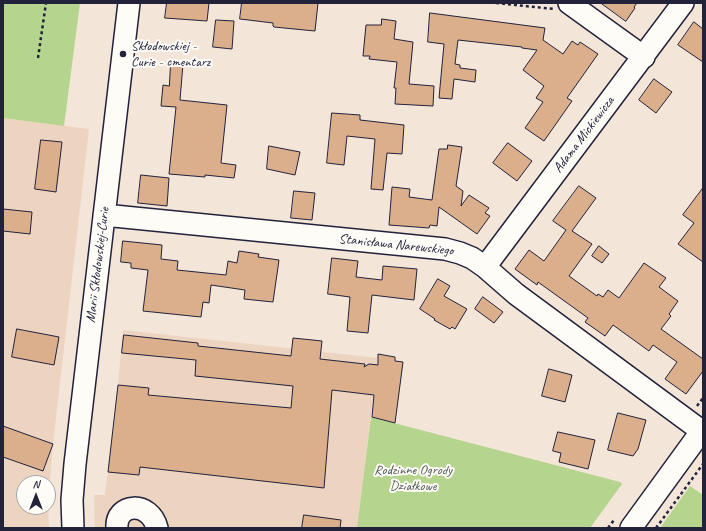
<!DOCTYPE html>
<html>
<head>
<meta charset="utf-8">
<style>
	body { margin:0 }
	#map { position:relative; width:706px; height:531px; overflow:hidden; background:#f3e5d7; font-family:Caveat,sans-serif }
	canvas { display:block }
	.frame { position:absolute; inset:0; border:4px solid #22223b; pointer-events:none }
	.north { position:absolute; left:16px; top:475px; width:40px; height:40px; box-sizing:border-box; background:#fdfcf7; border:1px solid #a5a5ac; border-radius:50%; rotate:0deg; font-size:11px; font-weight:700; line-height:16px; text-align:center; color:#22223b }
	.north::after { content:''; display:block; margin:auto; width:14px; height:18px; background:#22223b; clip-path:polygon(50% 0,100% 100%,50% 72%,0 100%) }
</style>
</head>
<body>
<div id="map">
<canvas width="706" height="531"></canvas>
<div class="frame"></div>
<div class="north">N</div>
</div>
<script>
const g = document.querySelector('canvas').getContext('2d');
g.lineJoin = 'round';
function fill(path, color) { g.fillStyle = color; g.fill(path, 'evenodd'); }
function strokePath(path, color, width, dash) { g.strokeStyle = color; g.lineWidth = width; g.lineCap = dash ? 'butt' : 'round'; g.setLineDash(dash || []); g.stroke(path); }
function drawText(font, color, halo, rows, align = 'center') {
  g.font = font + ' Caveat,sans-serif'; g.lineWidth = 4; g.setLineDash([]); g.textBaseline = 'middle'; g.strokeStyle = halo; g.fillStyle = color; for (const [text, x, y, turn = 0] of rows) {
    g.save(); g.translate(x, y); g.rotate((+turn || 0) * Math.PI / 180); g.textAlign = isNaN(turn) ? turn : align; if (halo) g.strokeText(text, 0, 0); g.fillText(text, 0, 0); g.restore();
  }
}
fill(new Path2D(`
	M3,118L89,129L53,444L48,503V483H24V507H48L49,528H3Z
	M123,330L378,358L357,528H95L94,495H105L118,385Z`), '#ecd4c0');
fill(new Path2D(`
	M3,3H80L64,126L3,118Z
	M371,417L620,482L622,484L590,528H357Z
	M690,486L703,495V528H660Z`), '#b5d48d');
const building = new Path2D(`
	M167,3H209L207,21L165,18Z
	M242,3H318L315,31L274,27L273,26V23L240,19Z
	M601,3H637L634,7L635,8L626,21Z
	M430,13L545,28L543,40L563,54L572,41L578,45L580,42L598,54L567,98L572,101L544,141L525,128L543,102L536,98L544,86L523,70L537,50L522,48V47L458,40L455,64L460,65V68L476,70L475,82L454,79L452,99L439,98L444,44L428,42Z
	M382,19L396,21L394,39L413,42L409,84L434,86L433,106L395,104L396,88H394L397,62L369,59L370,56H363L366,25H381Z
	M216,20L234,21L232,49L213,47Z
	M694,22L703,29V62L678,45Z
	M171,63L183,64L180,100L227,105L221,163L236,165L234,178L205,175V177L169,174L176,107L161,106L163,85L169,86Z
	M654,79L672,92L656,113L639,100Z
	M332,113L360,115V120L404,125L402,154L387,153L383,190L371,189L375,139L347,136L344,165L327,163Z
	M41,140L62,142L56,192L35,189Z
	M508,143L532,161L517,181L493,163Z
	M448,145L462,147L456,186L463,191L461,206L469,195L489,208L485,213L490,216L477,234L439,207L437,226L430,225L429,228L389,225L392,187L410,189L409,197L432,200L439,149H447Z
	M269,146L300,152L295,175L267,169Z
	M141,175L169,178L167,206L138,203Z
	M579,186L596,198L572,231L592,244L569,276L597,296L598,294L603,297L608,290L619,298L644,263L666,278L659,287L678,301L669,314L671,316L661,329L703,359V371L686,394L665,379L677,362L653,345L649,351L613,325L605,336L585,322L588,318L538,282L537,285L515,269L529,250L544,261L566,230L553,221Z
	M703,188V262L678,244L694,223L683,215Z
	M294,191L315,193L312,220L291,218Z
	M3,209L32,212L30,234L3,231Z
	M123,241L162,245L161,259L178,261L177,270L226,275L228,261L237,263L239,251L259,254L258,257L279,260L273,302L244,299L245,290L211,285L209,303L203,302L201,317L143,311L148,270L131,268V263L121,262Z
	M599,246L609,254L602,263L592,256Z
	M332,258L358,261L356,277L382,280L383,266L417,269L414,300L372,295L368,333L347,331L350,297L328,294Z
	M438,279L450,286L444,296L467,309L455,329L452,327L450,329L434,320L435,319L420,309Z
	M483,297L503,312L494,323L475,309Z
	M17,329L59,337L54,365L12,357Z
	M124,335L198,343V346L291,356L293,338L322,341L320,359L365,364L364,367L369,364L378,365V354L395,357V361L403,362L395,423L372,417L374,395L332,390L324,488L140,467L139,475L108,472L118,385L149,388L148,395L291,408L293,386L195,376L196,360L122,353Z
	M549,369L572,375L565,402L542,396Z
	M618,413L646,420L638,449L633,456L608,450Z
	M3,426L53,444L43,471L3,457Z
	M558,432L595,440L588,469L559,462L561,453L553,451Z
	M304,515L341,520L340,528H302Z`);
fill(building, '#dbae8c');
strokePath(building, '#22223b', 1);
const minor = new Path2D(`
	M569,3L644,57
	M104,215L445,249L460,253L472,258L485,267L516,294L703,432
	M485,267L683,3
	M73,528L72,500L75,464L129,3
	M117,528C115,503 150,500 157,528
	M631,528L703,429`);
strokePath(minor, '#22223b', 24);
strokePath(new Path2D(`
	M496,3L554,9
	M38,58L46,3
	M697,406L703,398
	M608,528L614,520
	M656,528L703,464`), '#22223b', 2.5, [3, 3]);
strokePath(minor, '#fdfcf7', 21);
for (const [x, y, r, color] of [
	[123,54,4,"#22223b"]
]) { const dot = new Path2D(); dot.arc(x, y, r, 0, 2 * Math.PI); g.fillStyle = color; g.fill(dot); strokePath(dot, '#fdfcf7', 1.5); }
drawText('14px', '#22223b', '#fdfcf7', [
	["Skłodowskiej -",131,46],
	["Curie - cmentarz",131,62]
], 'left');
drawText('14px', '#22223b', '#fdfcf7', [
	["Adama Mickiewicza",584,135,-53],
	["Stanisława Narewskiego",396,245,6],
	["Marii Skłodowskiej-Curie",98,265,-83]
]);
drawText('14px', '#4e5754', '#fdfcf7', [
	["Rodzinne Ogrody",413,470],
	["Działkowe",413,486]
]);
</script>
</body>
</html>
